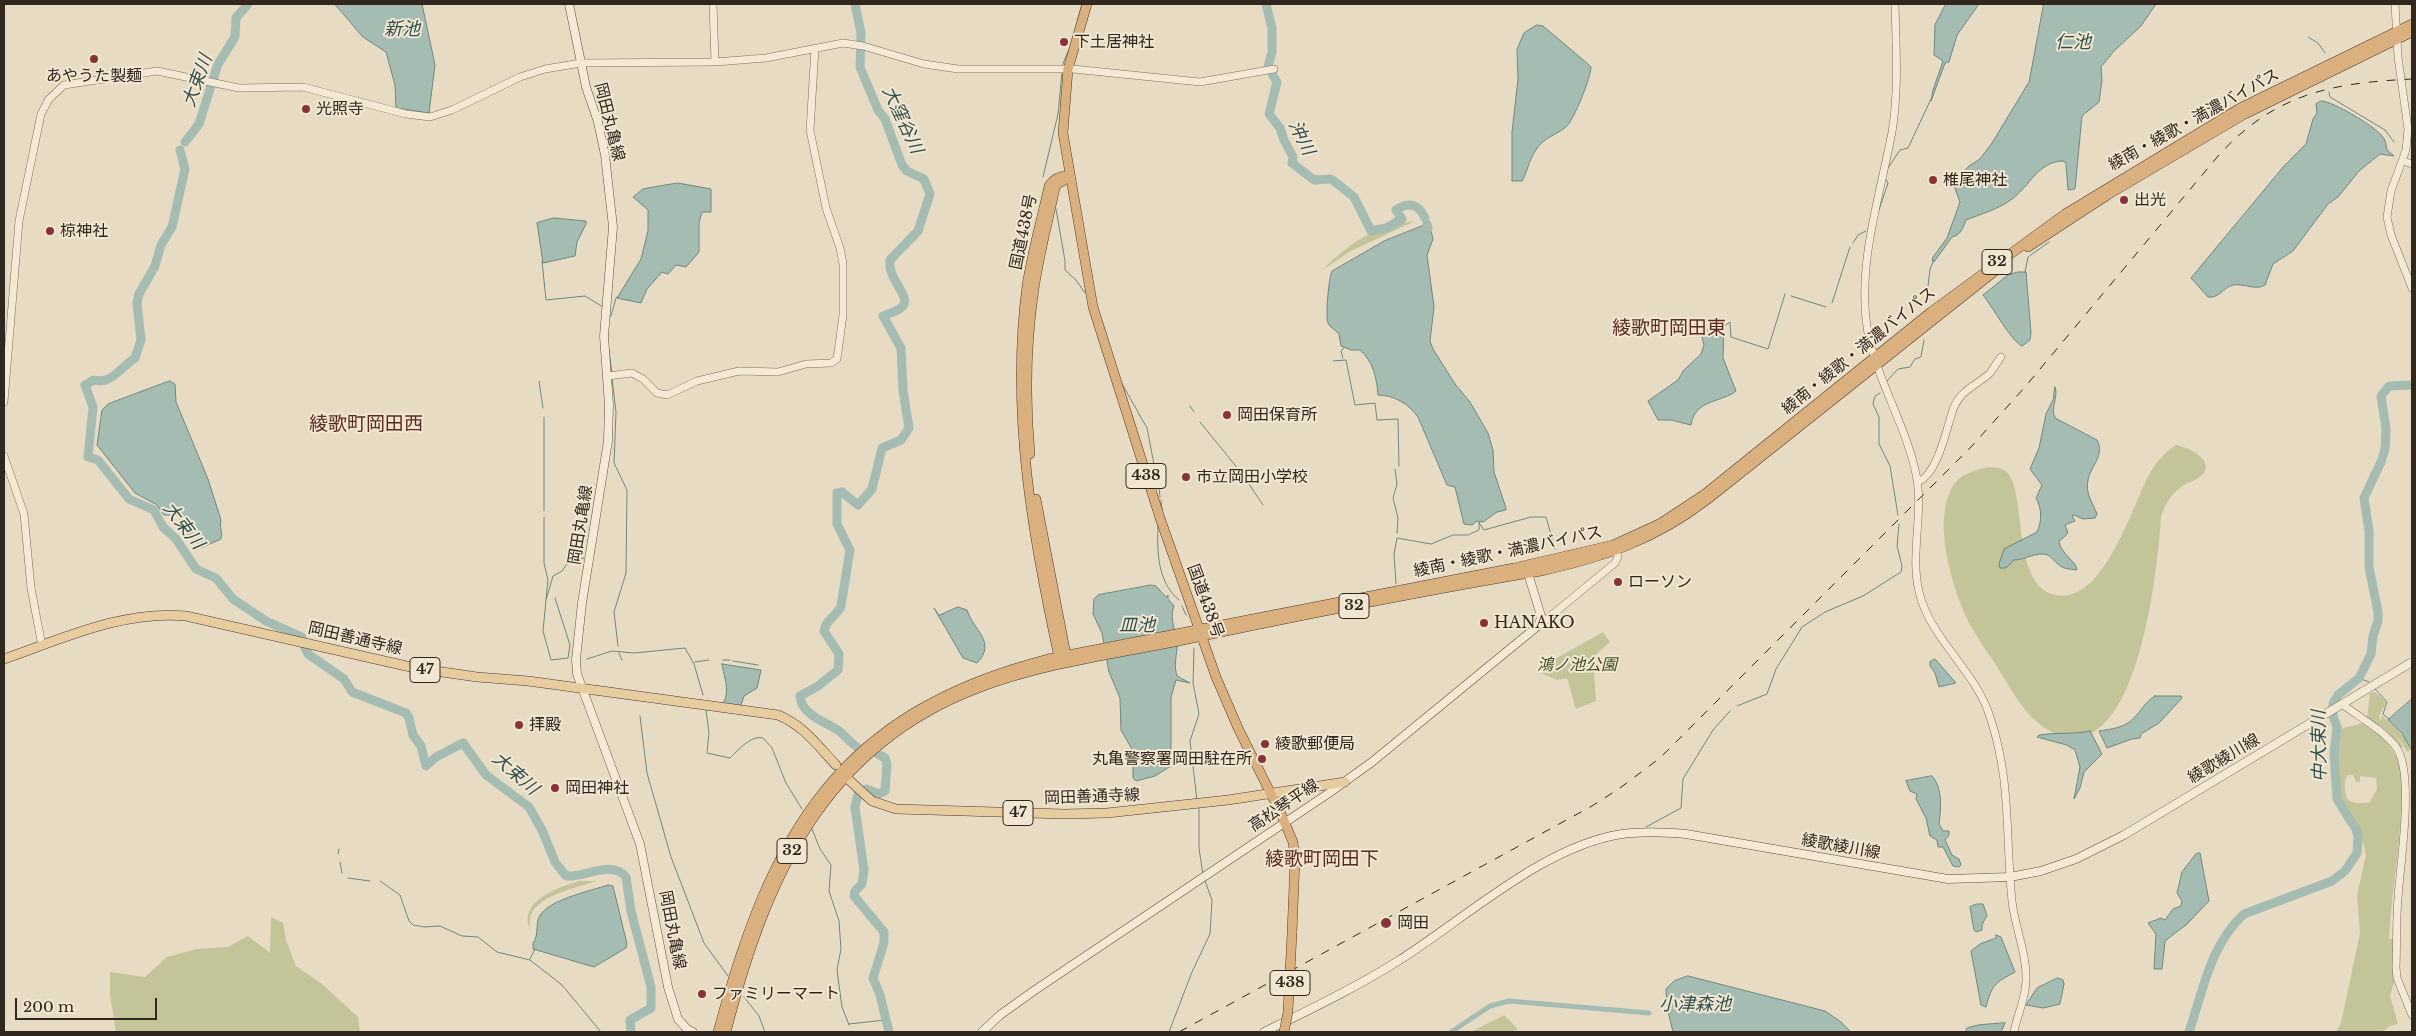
<!DOCTYPE html>
<html>
<head>
<meta charset="utf-8">
<style>
	body { margin:0 }
	#map { position:relative; width:2416px; height:1036px; overflow:hidden; background:#e8dbc3; font-family:"Libre Baskerville",serif }
	canvas { display:block }
	.frame { position:absolute; inset:0; border:5px solid #32271e; pointer-events:none }
	.scale { position:absolute; left:15px; top:998px; width:142px; height:22px; box-sizing:border-box; border:2px solid #32271e; border-top:0; padding-left:6px; font-size:15px; line-height:18px; white-space:nowrap; color:#32271e; -webkit-text-stroke:4px #f1e6d2; paint-order:stroke }
</style>
</head>
<body>
<div id="map">
<canvas width="2416" height="1036"></canvas>
<div class="frame"></div>
<div class="scale">200 m</div>
</div>
<script>
const g = document.querySelector('canvas').getContext('2d');
g.lineJoin = 'round';
function fill(path, color) { g.fillStyle = color; g.fill(path, 'evenodd'); }
function strokePath(path, color, width, dash) { g.strokeStyle = color; g.lineWidth = width; g.lineCap = dash ? 'butt' : 'round'; g.setLineDash(dash || []); g.stroke(path); }
function drawText(font, color, halo, rows, align = 'center') {
  g.font = font + ' "Libre Baskerville","Noto Sans JP",serif'; g.lineWidth = 4; g.setLineDash([]); g.textBaseline = 'middle'; g.strokeStyle = halo; g.fillStyle = color; for (const [text, x, y, turn = 0] of rows) {
    g.save(); g.translate(x, y); g.rotate((+turn || 0) * Math.PI / 180); g.textAlign = isNaN(turn) ? turn : align; if (halo) g.strokeText(text, 0, 0); g.fillText(text, 0, 0); g.restore();
  }
}
fill(new Path2D(`
	M1415,221L1351,251L1322,270C1354,240 1371,228 1415,221Z
	M2176,445C2187,447 2215,459 2203,474C2200,478 2191,482 2186,484C2173,491 2165,503 2161,517C2158,565 2138,774 2052,732C2027,720 2013,692 1999,670C1991,657 1981,644 1973,630C1954,597 1929,517 1955,483C1961,475 1971,472 1980,469C1989,466 2005,466 2010,476C2026,505 2013,587 2056,595C2104,605 2133,503 2150,473C2157,461 2165,452 2176,445Z
	M1603,632L1610,642L1593,657L1596,701L1576,709L1567,678L1557,680L1541,673L1546,664Z
	M2375,692L2386,702L2379,717L2381,721L2382,715C2393,728 2405,731 2410,751L2408,752L2392,731L2404,745L2400,748L2367,718L2370,693Z
	M2363,723C2383,738 2398,749 2401,775C2404,830 2392,884 2389,939H2393L2395,979L2390,996L2398,1024L2390,1026L2382,1032H2336L2341,1023L2360,933L2357,895L2366,855L2362,840L2346,823L2338,807L2339,767L2337,752L2340,729ZM2348,775H2353L2356,782H2360V776L2376,778L2377,789L2370,802C2359,804 2346,805 2345,791C2345,784 2344,780 2348,775Z
	M579,881H596C579,887 540,895 532,913C529,917 530,924 530,929C518,901 559,887 579,881Z
	M271,917L283,923L286,940L296,966L322,984L358,1017L360,1032H116L110,995V972L145,977L167,957L197,949L228,947L248,936L270,953Z
	M1504,1015L1517,1028L1516,1032H1471Z`), '#c3c599');
const water = new Path2D(`
	M335,4H422L435,65L429,113L396,108L395,85L386,52L363,37Z
	M1946,4H1979L1957,35L1949,62L1945,63L1931,101L1933,90L1943,61L1934,55L1935,25Z
	M2044,4H2156L2141,26L2114,51L2101,67L2102,80L2099,102L2082,116L2075,189L2068,190L2066,164L2064,161C2038,161 2030,186 2012,199C1999,209 1981,214 1966,220C1963,228 1961,235 1952,237L1934,262L1932,261L1933,257L1947,238L1960,202L1954,186L1955,181L1969,166L1980,159L1992,143L2029,82Z
	M1537,25L1543,26L1588,64L1591,67C1591,77 1574,120 1566,127C1556,135 1543,138 1536,150C1529,159 1526,176 1522,181H1512V132L1518,79L1517,49L1524,33Z
	M2321,101C2333,101 2374,126 2382,136C2386,140 2386,145 2387,150L2394,156L2380,154L2359,171L2338,197L2328,204L2293,251L2273,264L2265,285C2256,291 2244,283 2233,285C2223,288 2218,299 2208,297L2191,278L2284,166L2306,144L2313,119L2317,113L2316,104Z
	M678,183L711,189V212H702L699,223V252L686,267L676,265L668,274L662,272L647,289L641,303L617,298L641,259L648,231V210L633,197L643,189Z
	M554,218L586,221V224L577,242L575,256L543,263L537,223Z
	M1425,225L1427,231H1431L1433,239L1427,255L1434,307L1430,341L1433,349L1455,384L1470,402L1488,433L1493,450L1494,472L1506,508V510L1497,512L1483,522L1477,521L1472,525L1464,524L1455,487L1447,485L1418,417C1409,404 1394,395 1378,395C1377,379 1373,361 1360,350H1351L1341,346L1339,334C1335,329 1330,328 1328,323C1325,316 1329,277 1332,271L1384,241Z
	M2018,272H2026L2031,333L2030,340L2022,346C2012,342 1992,306 1983,295L2008,275Z
	M1724,326L1723,358L1736,391C1721,403 1695,399 1691,425L1671,420H1658L1648,401L1678,380L1684,370L1701,354L1704,345L1702,338L1704,331C1709,328 1717,330 1724,326Z
	M170,381L175,384L176,402L208,479L221,520C219,527 223,533 221,539L201,548L184,530L180,524V515H164L157,505L135,493L97,445L102,410L108,404Z
	M2055,387C2059,396 2050,408 2055,418L2097,440C2105,456 2091,465 2088,480C2085,494 2093,503 2097,514L2095,518L2083,519L2074,515L2072,516L2075,521L2065,525L2068,533L2059,542C2062,555 2077,562 2077,570C2058,568 2062,567 2048,555C2036,551 2026,560 2014,560L2006,568H2000L1999,564L2004,549L2037,532C2042,522 2042,508 2036,498L2042,485L2030,469L2039,448L2046,414L2053,400Z
	M1151,585L1156,586L1166,597L1168,595V599L1174,606C1168,620 1179,635 1177,649C1176,658 1174,666 1177,676L1190,683L1176,680L1171,697V766L1155,776L1136,781L1133,778V751L1121,730L1120,698L1109,672L1102,633L1093,614L1094,599L1098,595Z
	M958,607L967,610C974,631 997,642 977,663L963,658L934,608L939,615Z
	M1935,659L1956,683L1939,687L1935,673L1930,666V662Z
	M722,664L761,670L757,688L744,696L740,708L722,705C731,692 724,678 722,664Z
	M2155,696H2181L2182,698L2159,723L2141,734L2140,738L2132,739L2107,748L2099,731C2111,729 2124,728 2133,719C2141,711 2145,702 2155,696Z
	M2412,699V751L2402,733L2388,720Z
	M2090,731L2102,754L2084,772L2080,788L2074,799L2080,767L2075,750L2067,745L2037,737L2039,735C2058,732 2070,735 2090,731Z
	M1932,776C1943,788 1941,809 1939,824L1943,831H1949V835L1945,840L1952,855L1959,859L1961,865L1959,867L1953,866L1943,847H1938L1937,840L1930,836L1926,818L1916,799L1917,794L1910,791L1906,781Z
	M2197,853H2200L2209,901L2187,924L2165,941L2162,969H2154L2156,934L2148,923L2161,918L2165,920L2173,909L2181,906L2182,901L2177,893L2182,872Z
	M608,885L613,886L627,944L626,948L594,967L533,949V943C540,934 534,923 541,914C552,899 590,891 608,885Z
	M1977,904H1983L1987,915L1982,925V930L1976,932L1974,930L1970,907Z
	M1996,935L2001,937L2015,972C1995,983 1992,984 1986,1007L1981,1005L1971,951L1980,944L1996,938Z
	M1688,976L1825,1011L1841,1022L1851,1032H1673L1667,1007L1666,989L1674,981Z
	M2058,978L2063,980L2064,984L2060,1004L2043,1008L2026,1005L2037,988Z
	M2005,1023L2001,1032H1965L1967,1028L1978,1025Z`);
fill(water, '#a5bcb3');
strokePath(water, '#6d8880', 1);
strokePath(new Path2D(`
	M1077,21L1082,4
	M2308,37L2318,43L2325,53
	M1062,66L1069,49
	M2329,92L2330,97L2385,130L2394,142
	M1888,168L1900,150L1908,148L1931,99
	M1043,177L1058,114L1062,72
	M1056,209L1065,261V270L1076,280L1085,293
	M1877,216L1888,183L1885,178
	M1853,243L1858,235L1866,231
	M542,261L546,300L585,296L603,307
	M2025,272L2028,257L2049,242
	M1791,296L1826,307
	M1832,303L1850,247
	M1926,303L1930,269L1934,260
	M609,318L611,316L616,298L619,295
	M1723,327L1730,322L1731,337L1768,349L1785,294
	M609,350L612,374
	M1343,358L1341,351L1344,348
	M1333,361L1346,360L1355,405L1375,403L1377,420L1398,419L1399,466
	M612,378L616,412L614,463L627,490L626,573L614,612L618,646
	M539,381L543,408
	M1887,381L1898,369L1910,367L1915,359L1921,357L1924,340
	M1121,382L1147,428L1157,480
	M1880,393L1875,396L1873,404L1879,417V444L1890,466L1898,515
	M1190,406L1194,412
	M1200,422L1243,475L1263,505
	M1395,469L1397,484L1393,498L1398,518L1397,533
	M1159,487L1160,497
	M1161,500L1162,510
	M544,511V417
	M544,517V563L548,580L546,599
	M1481,521L1479,523L1484,530L1531,517H1546L1555,549
	M1158,525C1157,551 1157,582 1179,600
	M1396,584L1394,554L1397,538L1431,544L1453,535H1468L1479,530V523
	M555,598L570,645L568,658L551,660L543,631L546,600L553,576L562,571L570,560L584,558
	M1182,606L1186,615
	M1194,648L1193,683L1199,714L1190,741L1197,800
	M619,653L622,660
	M587,659L612,651L634,653L685,648L694,664L703,695
	M723,660H730
	M733,661L758,665
	M695,662L709,660
	M2359,678L2369,682
	M2375,689L2387,702L2383,714L2390,720
	M1737,706L1767,694L1776,669L1802,627L1825,612L1863,596L1901,572L1902,566L1897,546L1899,524
	M706,710L709,733L707,753L730,758C738,750 751,735 763,738L772,748L786,783L802,809
	M640,716L647,773L671,857L704,943L728,976
	M1199,807V848L1203,875
	M1646,827L1681,808L1683,779L1713,730L1730,711
	M812,829L820,849L831,865L829,891L839,921L841,949L837,970L842,1007L849,1025
	M338,854L339,849
	M340,862L342,873
	M348,878L370,881
	M380,881L400,895L409,921L413,925L424,927L440,926L462,936L478,937L497,952L530,960L562,985L601,1032
	M530,959L535,949
	M744,997L759,1016L765,1032
	M849,1024L885,1020
	M850,1031V1032
	M1169,1032L1192,972L1210,934L1212,900L1205,881`), '#6d8880', 1);
strokePath(new Path2D(`
	M1451,1032L1490,1006L1509,1001L1649,1013`), '#a5bcb3', 5);
strokePath(new Path2D(`
	M855,4L861,33L860,67L878,110L885,119L902,165L907,171L924,179L930,194L918,231L890,260C887,280 913,297 902,307C897,311 889,314 883,316L901,348L903,390L909,428L901,440L882,448L872,489L858,505L842,492L837,493V524L850,550L841,606C837,616 826,619 824,631L839,654L838,670L818,686L800,696C801,715 826,722 839,731C846,736 849,742 857,747
	M1266,4L1272,28V52L1268,67L1277,82L1269,114L1280,128L1284,140L1293,157L1292,163L1314,180L1330,179L1334,181L1354,197L1371,231L1386,228L1402,219L1396,210C1408,202 1418,203 1425,218
	M185,142L199,124L218,64L235,37L236,18L248,4
	M180,150L185,169L172,227L161,245L155,266L139,294L137,303L141,340L135,358C121,367 111,385 94,380L85,385L93,407L88,457L98,460L129,499L154,510L163,527L176,539L196,569L216,578L233,599L266,621L302,637
	M1419,239L1428,228L1427,224
	M305,648L308,654L344,679L352,692L406,713L409,718L413,735L421,746L426,766L436,757L463,743L486,775L529,807L542,830L555,862L566,876C584,878 612,859 626,877L631,911L651,987V1008L630,1020L631,1032
	M866,789L879,794L885,791L887,764L885,758L878,754
	M858,794L855,807L864,870L862,884L855,891L854,896L884,932V943L873,978L880,995L889,1032
	M2189,1032C2203,991 2210,945 2244,914L2332,881L2345,871L2357,853L2358,837L2356,829L2337,799L2334,753L2337,727L2333,716V704L2338,695L2359,678L2371,654L2373,636L2378,621V612L2369,567V531L2364,498L2381,462L2385,449L2386,429L2381,396L2389,386L2412,385`), '#a5bcb3', 9);
const tertiary = new Path2D(`
	M713,4L715,62
	M1895,4C1896,46 1899,90 1892,132C1880,196 1856,267 1868,333C1878,382 1906,426 1916,474C1925,517 1907,560 1922,602C1936,642 1973,671 1988,711C2012,778 2005,834 2012,901C2015,928 2027,954 2026,980C2026,998 2017,1015 2014,1032
	M2395,4L2398,57L2408,129L2406,150L2391,191L2387,217L2391,235L2412,288
	M2403,161L2412,164
	M608,376L632,373L643,379L657,393L667,395L697,381L739,371L778,372L806,364L831,363L837,359L843,315V264L840,248L826,208L810,130L815,48
	M4,402L19,221L41,114L49,99L64,85L157,71L239,88L303,87L406,114L430,117L452,110L520,77L545,69L581,63L715,62L766,58L843,43L863,46L924,64L958,69H1073L1200,82L1274,69
	M4,456L24,514L31,588L42,646
	M1918,482C1939,473 1946,428 1954,407C1961,390 1977,385 1990,373C1994,368 1997,362 2001,357
	M1541,624L1615,563L1618,557L1616,551
	M2342,704C2359,717 2383,730 2396,747C2415,773 2400,865 2398,898C2396,921 2397,944 2396,967L2397,978L2412,1015`);
const secondary = new Path2D(`
	M569,4L586,87L598,122L605,155L613,227L604,336L609,405L608,441L582,603L576,659L577,674L640,844L668,987L678,1019L687,1029L693,1032
	M982,1032L1000,1015L1035,990L1329,793L1372,762L1539,625L1541,616L1527,570
	M1264,1032C1309,1010 1355,988 1398,961C1465,919 1543,846 1622,834C1643,831 1665,832 1686,834L1948,879L2010,877L2041,871L2076,859L2124,835L2412,662`);
const primary = new Path2D(`
	M4,659C62,639 123,610 186,616L415,668L477,677L528,681L778,715C803,725 818,746 836,765
	M849,780L872,801L896,809L1064,814L1107,813L1228,800L1345,782`);
const trunk = new Path2D(`
	M1087,4L1068,69L1063,133L1093,307L1160,518L1216,677L1238,728L1281,814L1293,842L1295,860L1292,933
	M2028,247L2109,194L2243,115L2412,32
	M1030,454C1025,399 1026,343 1034,289C1039,255 1048,221 1055,188L1058,183L1063,181
	M1036,499L1067,660
	M1060,662C1033,539 1010,412 1027,286C1032,252 1042,219 1049,186C1054,178 1060,176 1069,176
	M718,1032C771,833 838,713 1048,659L1514,568L1613,545L1661,523L1705,494L1931,312L2065,214L2240,108L2412,24
	M726,1032C765,881 822,747 978,688C1044,663 1115,654 1183,640C1302,615 1421,591 1541,571C1605,557 1656,539 1708,499L2005,263`);
strokePath(tertiary, '#806d5c', 8);
strokePath(secondary, '#624e3f', 9);
strokePath(primary, '#4e3c30', 10);
strokePath(trunk, '#4e3c30', 10);
strokePath(tertiary, '#f4e9d5', 7);
strokePath(secondary, '#f4e9d5', 8);
strokePath(primary, '#e7cc9f', 9);
strokePath(trunk, '#dab07e', 9);
strokePath(new Path2D(`
	M1179,1032L1592,806L1620,788L1660,758L1971,447L2025,387L2218,156C2275,93 2332,83 2412,79`), '#32271e', 1, [9, 9]);
const trunkBridge = new Path2D(`
	M1284,1032L1288,1012L1292,933`);
strokePath(trunkBridge, '#4e3c30', 10, []);
strokePath(trunkBridge, '#dab07e', 9);
for (const [x, y, r, color] of [
	[1064,42,5,"#883339"],
	[94,59,5,"#883339"],
	[306,109,5,"#883339"],
	[1933,180,5,"#883339"],
	[2124,200,5,"#883339"],
	[50,231,5,"#883339"],
	[1227,415,5,"#883339"],
	[1186,477,5,"#883339"],
	[1618,582,5,"#883339"],
	[1484,623,5,"#883339"],
	[519,725,5,"#883339"],
	[1265,744,5,"#883339"],
	[1262,759,5,"#883339"],
	[555,788,5,"#883339"],
	[1386,923,6,"#883339"],
	[702,994,5,"#883339"]
]) { const dot = new Path2D(); dot.arc(x, y, r, 0, 2 * Math.PI); g.fillStyle = color; g.fill(dot); strokePath(dot, '#f1e6d2', 2); }
for (const [x, y, w] of [
	[1997,262,30],
	[1146,476,40],
	[1354,606,30],
	[425,670,30],
	[1018,813,30],
	[792,851,30],
	[1290,983,40]
]) { const box = new Path2D(); box.roundRect(x - w / 2, y - 12.5, w, 25, 4); g.fillStyle = '#f1e6d2'; g.fill(box); strokePath(box, '#32271e', 1); }
drawText('bold 15px', '#32271e', null, [
	["32",1997,262],
	["438",1146,476],
	["32",1354,606],
	["47",425,670],
	["47",1018,813],
	["32",792,851],
	["438",1290,983]
]);
drawText('16px', '#32271e', '#f1e6d2', [
	["下土居神社",1074,42],
	["あやうた製麺",94,76,"center"],
	["光照寺",316,109],
	["椎尾神社",1943,180],
	["出光",2134,200],
	["椋神社",60,231],
	["岡田保育所",1237,415],
	["市立岡田小学校",1196,477],
	["ローソン",1628,582],
	["HANAKO",1494,623],
	["拝殿",529,725],
	["綾歌郵便局",1275,744],
	["丸亀警察署岡田駐在所",1252,759,"right"],
	["岡田神社",565,788],
	["岡田",1397,923],
	["ファミリーマート",712,994]
], 'left');
drawText('16px', '#32271e', '#f1e6d2', [
	["綾南・綾歌・満濃バイパス",2194,120,-29],
	["岡田丸亀線",609,122,76],
	["国道438号",1024,232,-78],
	["綾南・綾歌・満濃バイパス",1859,351,-39],
	["岡田丸亀線",581,525,-81],
	["綾南・綾歌・満濃バイパス",1508,552,-12],
	["国道438号",1205,601,70],
	["岡田善通寺線",355,639,13],
	["綾歌綾川線",2224,759,-31],
	["岡田善通寺線",1092,797,-2],
	["高松琴平線",1284,806,-34],
	["綾歌綾川線",1841,847,10],
	["岡田丸亀線",672,930,79]
]);
drawText('italic 16px', '#454c27', '#f1e6d2', [
	["鴻ノ池公園",1577,665]
]);
drawText('italic 18px', '#2f504c', '#f1e6d2', [
	["新池",402,30],
	["仁池",2073,43],
	["大束川",198,81,-70],
	["大窪谷川",902,120,65],
	["沖川",1301,138,64],
	["大束川",183,526,52],
	["皿池",1137,626],
	["中大束川",2320,746,-91],
	["大束川",515,774,41],
	["小津森池",1695,1005]
]);
drawText('19px', '#5a2b23', '#f1e6d2', [
	["綾歌町岡田東",1669,329],
	["綾歌町岡田西",366,425],
	["綾歌町岡田下",1322,860]
]);
</script>
</body>
</html>
